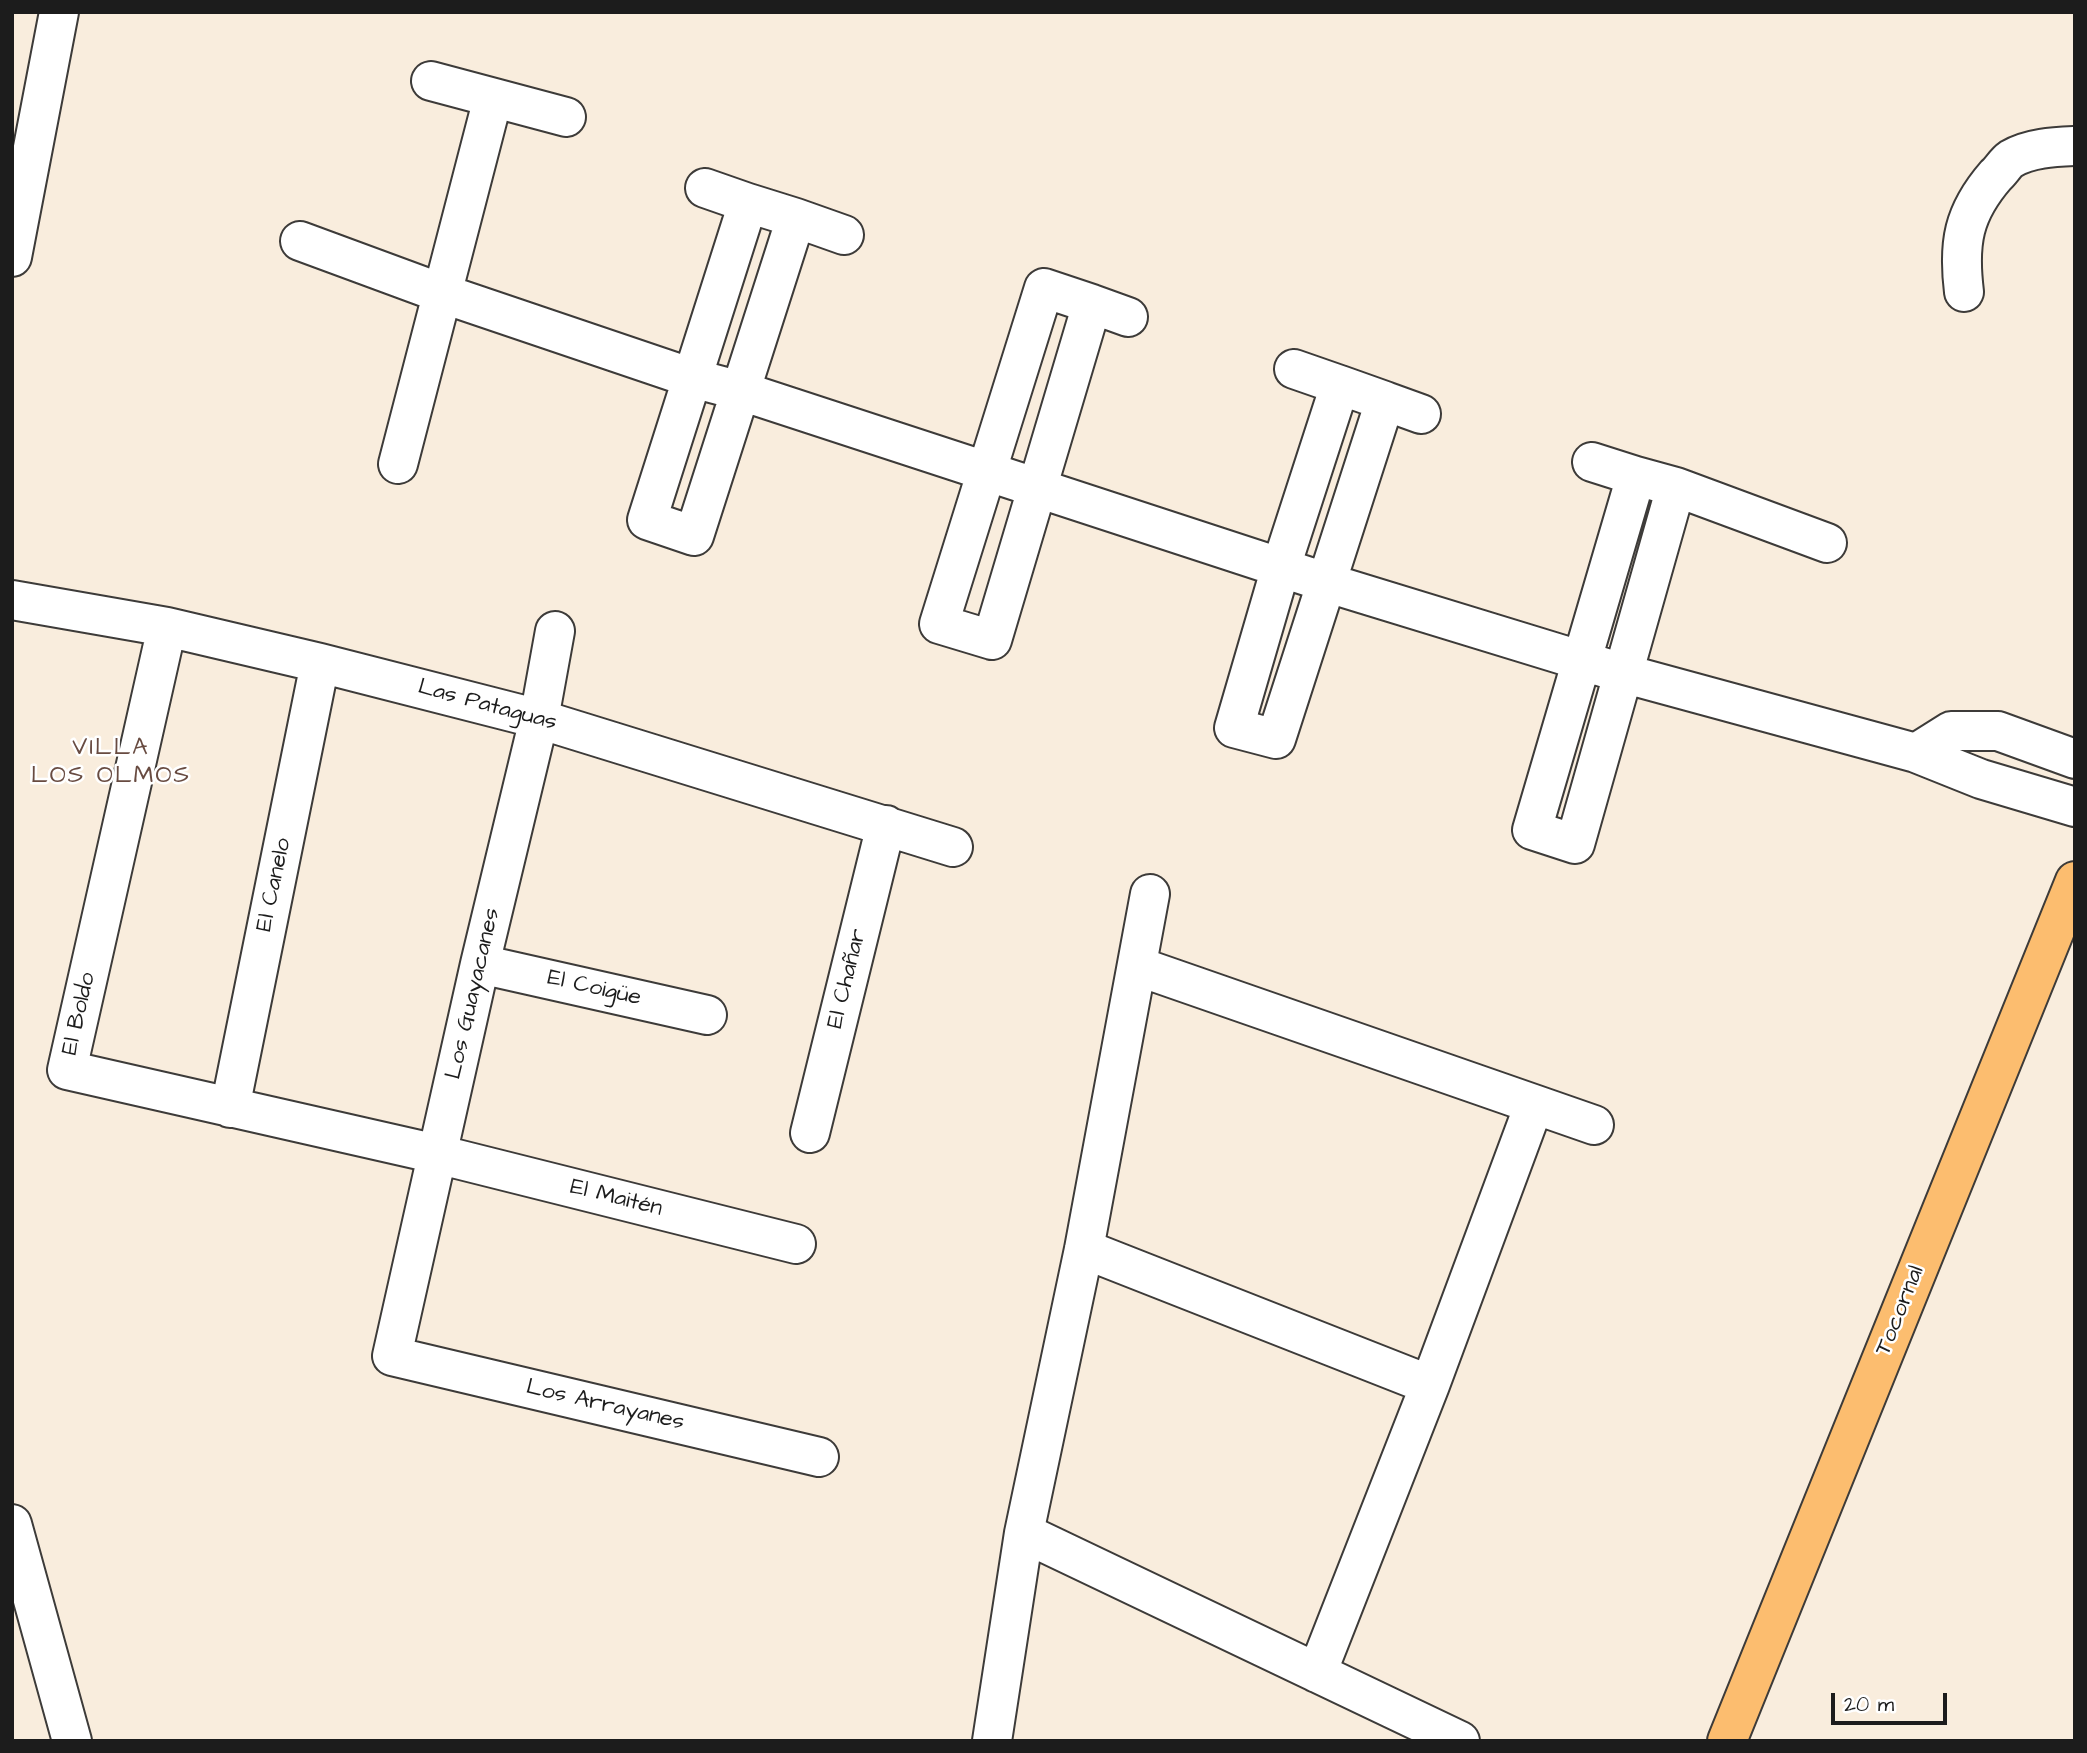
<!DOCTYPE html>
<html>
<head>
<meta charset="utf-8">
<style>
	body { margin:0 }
	#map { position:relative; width:2087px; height:1753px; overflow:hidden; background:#f9eddd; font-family:"Architects Daughter",sans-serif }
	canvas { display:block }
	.frame { position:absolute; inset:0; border:14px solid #1c1c1c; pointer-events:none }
	.scale { position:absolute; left:1831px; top:1693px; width:116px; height:32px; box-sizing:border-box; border:4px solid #1c1c1c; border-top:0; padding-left:9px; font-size:21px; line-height:24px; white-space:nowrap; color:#1c1c1c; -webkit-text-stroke:5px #fff; paint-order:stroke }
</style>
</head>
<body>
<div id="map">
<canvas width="2087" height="1753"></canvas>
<div class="frame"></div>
<div class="scale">20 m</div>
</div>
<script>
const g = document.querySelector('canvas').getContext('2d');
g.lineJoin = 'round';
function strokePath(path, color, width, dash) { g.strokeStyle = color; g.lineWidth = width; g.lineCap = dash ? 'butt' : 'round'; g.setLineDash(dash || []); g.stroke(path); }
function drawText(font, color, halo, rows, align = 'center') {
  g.font = font + ' "Architects Daughter",sans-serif'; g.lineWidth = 5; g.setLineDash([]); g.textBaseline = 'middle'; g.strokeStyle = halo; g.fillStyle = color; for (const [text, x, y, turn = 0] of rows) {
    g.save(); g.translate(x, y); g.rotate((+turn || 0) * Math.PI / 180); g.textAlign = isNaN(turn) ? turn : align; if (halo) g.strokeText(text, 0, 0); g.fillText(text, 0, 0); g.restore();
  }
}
const minor = new Path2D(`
	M431,81L566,117
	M705,188L748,203
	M748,203L796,218L694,536L647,520Z
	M796,218L844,235
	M300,241L441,293L692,378L741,391L1328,583L1622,673L1916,753L1981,779L2075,807
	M12,257L59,12
	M1044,288L1092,304L992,640L939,624Z
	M1964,292C1958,243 1963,213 1996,175C2001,171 2005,163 2011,159C2030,148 2054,147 2075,146
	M1092,304L1128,317
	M1294,369L1340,385
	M1340,385L1385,401L1276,739L1234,728L1281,567Z
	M1385,401L1421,414
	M1592,462L1636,476
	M398,464L493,98
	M1636,476L1676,487L1575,844L1532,830Z
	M1676,487L1827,543
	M12,600L167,627L320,663L539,719L953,847
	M167,627L67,1070L437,1154L796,1244
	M555,631L539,719L480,964L392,1356L819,1457
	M1916,753L1951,731H1998L2075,759
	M480,964L707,1015
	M1137,966L1594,1125
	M230,1108L320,663
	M810,1133L886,825
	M1084,1249L1430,1385
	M12,1524L72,1741
	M1024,1533L1460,1741
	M1317,1673L1430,1385L1534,1105
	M992,1741L1024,1533L1084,1249L1150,894`);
const major = new Path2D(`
	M1727,1741L2075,881`);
strokePath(minor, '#3d3b39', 42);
strokePath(major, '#3d3b39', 42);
strokePath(minor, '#fff', 38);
strokePath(major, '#fcbd6f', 38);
drawText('23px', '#1c1c1c', '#fff', [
	["Las Pataguas",487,706,15],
	["El Canelo",275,885,-78],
	["El Chañar",848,979,-76],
	["El Coigüe",594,989,13],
	["Los Guayacanes",474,994,-77],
	["El Boldo",80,1014,-77],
	["El Maitén",616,1199,14],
	["Tocornal",1901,1311,-68],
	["Los Arrayanes",605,1406,13]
]);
g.letterSpacing = '2px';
drawText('24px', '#684b41', '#fff', [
	["VILLA",111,749],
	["LOS OLMOS",111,777]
]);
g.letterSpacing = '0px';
</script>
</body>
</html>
